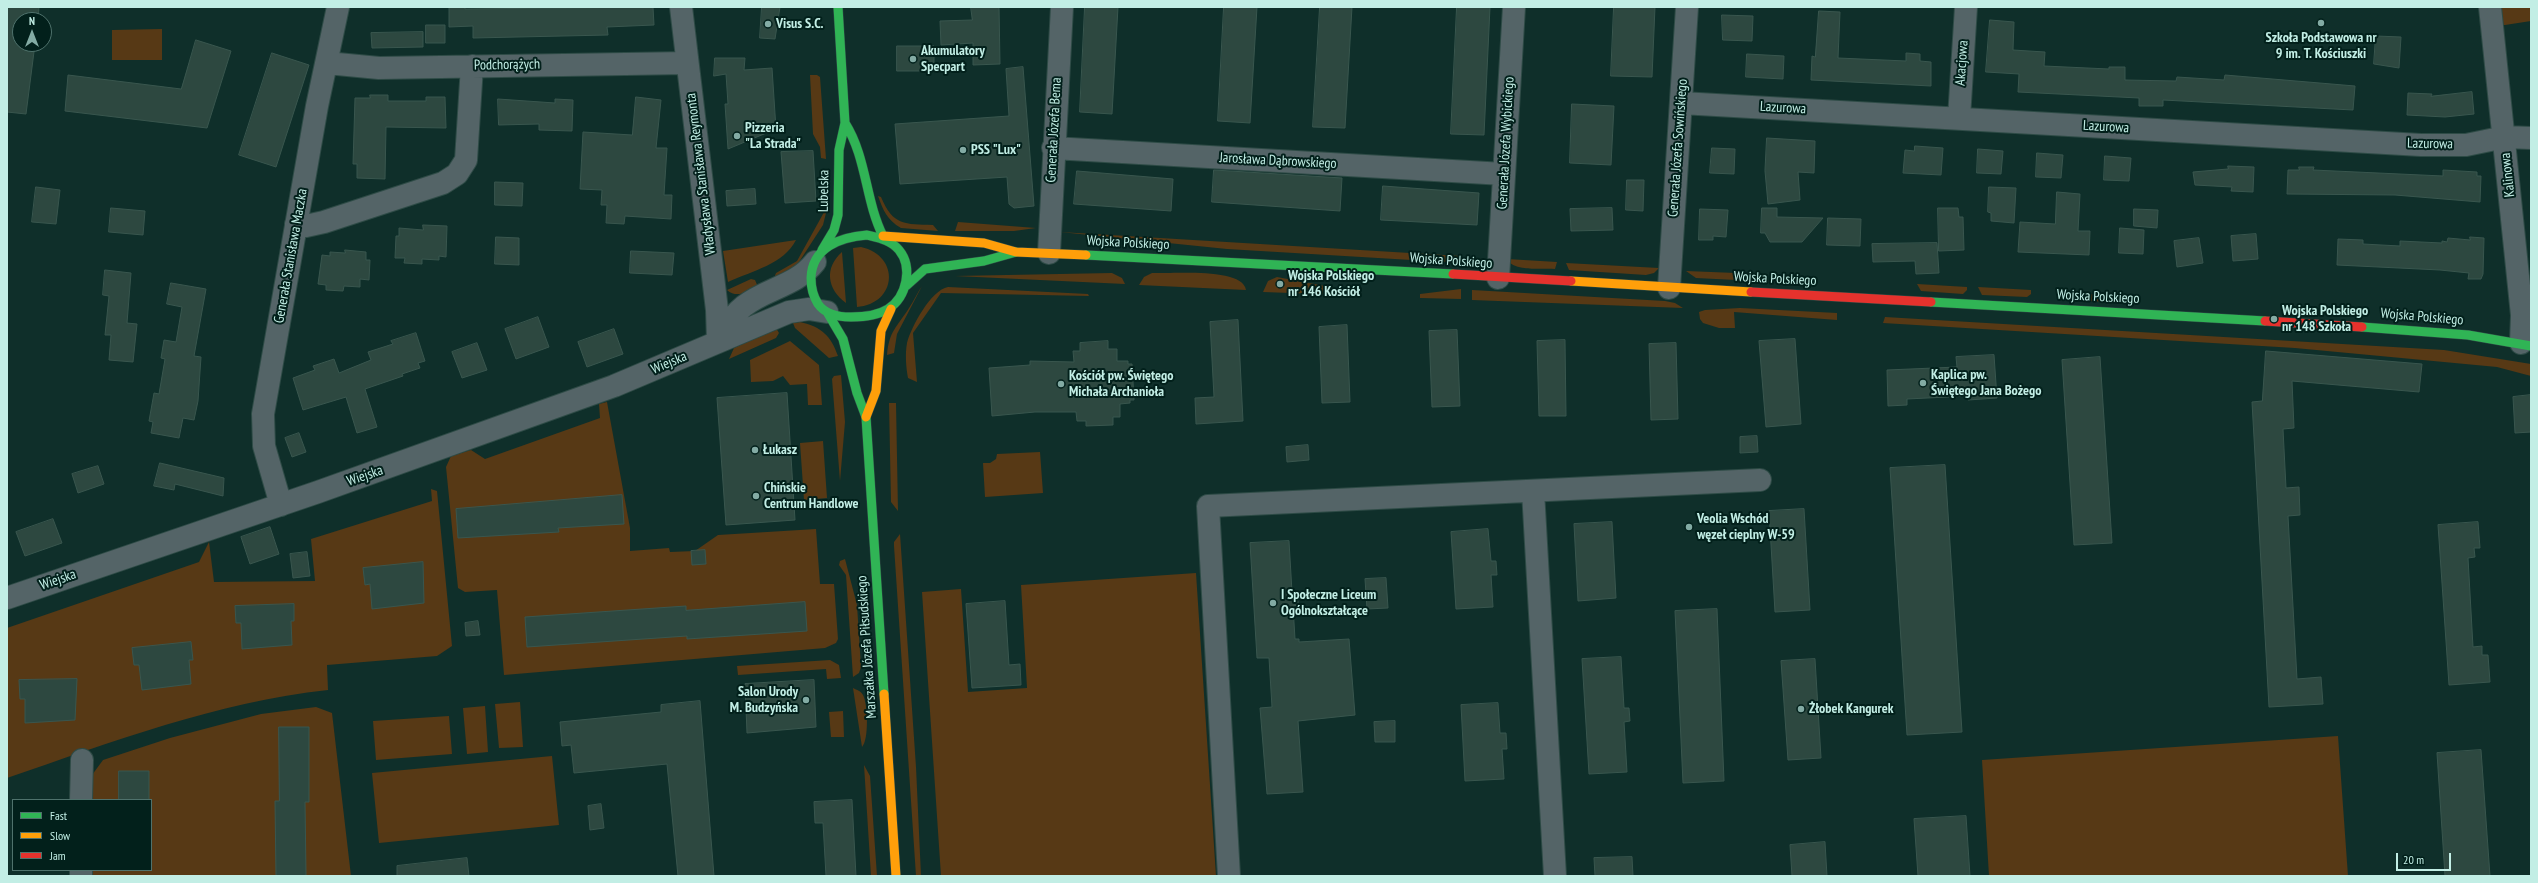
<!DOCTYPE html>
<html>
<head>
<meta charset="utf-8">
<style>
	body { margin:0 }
	#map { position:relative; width:2538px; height:883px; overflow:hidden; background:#0f2f2a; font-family:"PT Sans Narrow",sans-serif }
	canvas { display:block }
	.frame { position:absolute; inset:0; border:8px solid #c2eee5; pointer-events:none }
	.legend { position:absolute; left:12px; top:799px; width:140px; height:72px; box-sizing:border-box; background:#02201b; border:1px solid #4f726c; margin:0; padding:5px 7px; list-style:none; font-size:12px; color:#c2eee5 }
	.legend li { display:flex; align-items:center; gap:8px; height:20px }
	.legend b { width:20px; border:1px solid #4f726c }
	.north { position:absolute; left:12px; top:12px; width:40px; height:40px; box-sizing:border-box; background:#02201b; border:1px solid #4f726c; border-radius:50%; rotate:0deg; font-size:11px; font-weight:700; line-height:16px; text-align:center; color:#c2eee5 }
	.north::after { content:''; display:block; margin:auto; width:14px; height:18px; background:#83aba4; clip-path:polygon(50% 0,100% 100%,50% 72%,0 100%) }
	.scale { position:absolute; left:2396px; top:853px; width:55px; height:18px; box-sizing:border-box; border:2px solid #c2eee5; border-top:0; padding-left:5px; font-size:12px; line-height:14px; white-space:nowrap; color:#c2eee5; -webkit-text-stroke:3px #02201b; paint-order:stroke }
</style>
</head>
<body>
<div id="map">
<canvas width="2538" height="883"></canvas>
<div class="frame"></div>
<ul class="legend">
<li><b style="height:5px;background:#30b455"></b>Fast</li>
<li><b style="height:5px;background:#ff9f0a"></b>Slow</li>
<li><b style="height:5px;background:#e5322d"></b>Jam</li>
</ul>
<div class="north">N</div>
<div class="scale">20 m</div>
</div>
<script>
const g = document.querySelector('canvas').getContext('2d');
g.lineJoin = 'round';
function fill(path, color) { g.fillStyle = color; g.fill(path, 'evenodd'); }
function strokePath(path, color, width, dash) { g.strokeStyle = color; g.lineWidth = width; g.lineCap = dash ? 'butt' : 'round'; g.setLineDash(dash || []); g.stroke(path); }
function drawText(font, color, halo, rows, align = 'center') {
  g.font = font + ' "PT Sans Narrow",sans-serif'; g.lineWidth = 4; g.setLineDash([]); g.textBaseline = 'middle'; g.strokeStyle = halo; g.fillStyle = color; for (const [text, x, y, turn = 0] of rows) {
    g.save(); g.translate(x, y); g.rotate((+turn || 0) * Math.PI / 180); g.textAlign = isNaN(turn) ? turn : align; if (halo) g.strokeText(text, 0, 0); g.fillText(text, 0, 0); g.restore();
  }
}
fill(new Path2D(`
	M2490,7H2531V21L2492,27Z
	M162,29V60H112V30Z
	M810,75H817L820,77L826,159L821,158L820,147L813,134Z
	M878,196L881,197C893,226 905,224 933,225L938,231L901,228C887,220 883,210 878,196Z
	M828,205L823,225L799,262L794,268L774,278L776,273L797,261Z
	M958,222L1036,228L1014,231H955Z
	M1060,232L1460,256L1462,263L1227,249Z
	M796,240C784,264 752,271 728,282L723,251Z
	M861,247C901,256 897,304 857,307L853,248Z
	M842,252L846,303C827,289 824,268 842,252Z
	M1507,259L1557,262L1555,269C1542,268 1513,272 1507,259Z
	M1566,263L1659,268L1654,273L1646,275L1569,270Z
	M1686,271L1761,274L1756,281L1696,278Z
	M1112,273L1122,278L1125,284L955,276Z
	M1152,273C1171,274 1243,267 1246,290L1139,285L1144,277Z
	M1277,277L1346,290V295L1263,292L1268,281Z
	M751,279L755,280L758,287C748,291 737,299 727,290Z
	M1917,284L1967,287V290L1963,294L1921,291Z
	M922,286L897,334L894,353L887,355C889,331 897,327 909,308C914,301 917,293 922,286Z
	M948,287L1088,294L1089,296L941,293L913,333L917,382L908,378C906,367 905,354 907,343C911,327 931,290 948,287Z
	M1978,287L2031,290V294L2027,297L1982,295Z
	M1461,289V299L1420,298V294Z
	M1472,290L1665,301L1675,303L1683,308L1472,300Z
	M2087,294L2139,297V300L2134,303L2090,301Z
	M1740,308L1837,313V320L1734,312L1735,328H1719L1703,323L1700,319L1699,312L1705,310Z
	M1885,317L2444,350L2531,364V376L2497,367L2295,348L1883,323Z
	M800,322C822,327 831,336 838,356L829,358L795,328L793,323Z
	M776,328L779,333L776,338L729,359L734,348Z
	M790,341L819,365L822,405H808L807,384L790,385L783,376L773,381L751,382L750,360Z
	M841,375L845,422L840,481L832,379L834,376Z
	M607,402L630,528V551L669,548L670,552L695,551L718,535L816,529L820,584H834L838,639L836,643L825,648L504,675L497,590L465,592L458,588L446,467L451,456L471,450L485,459L600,418L599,404Z
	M889,403H896L898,511L891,502Z
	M823,441L827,498L804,500L800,443Z
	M1040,452L1043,493L985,497L983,463H990L996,459L997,454Z
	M431,489L437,491L452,646L437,656L327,665L328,690C217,702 112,742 7,778V628L199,562L209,542L214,582L315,581L311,539L432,501Z
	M900,534L916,767L921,876H916L894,546V542Z
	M845,559L857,605L861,667L859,673L853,677L846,575L839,565L840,561Z
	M1196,573L1216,876H941L922,592L961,589L968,692L1027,688L1021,585Z
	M830,660L839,665L841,678L827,679L826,669L738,675L737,666Z
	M853,688C857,690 861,691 863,695C868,704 869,740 862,747Z
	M520,702L523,747L499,748L495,704Z
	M485,706L488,752L467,754L463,708Z
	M316,707L332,713L351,876H89V870H151V800H90L92,775L103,760L170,738L261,714Z
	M843,711L844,737H831L829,712Z
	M449,716L452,754L376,760L373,721Z
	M2338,736L2348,876H1989L1982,760Z
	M552,756L559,825L379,843L372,773Z
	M864,765L870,776L877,876H871Z`), '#573915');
const building = new Path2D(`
	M7,7H39L38,20H20V44H35L26,114L7,112Z
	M465,7V9L653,7L654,25L607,27L608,35L473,38V26L449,27V8Z
	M762,7H780L775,39L760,38Z
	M971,7H999L1000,64L973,65V43L941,45L940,21L972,20Z
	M1085,7H1118L1112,114L1080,112Z
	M1224,7H1257L1250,123L1218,121Z
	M1320,7H1352L1345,128L1313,127Z
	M1457,7H1490L1484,135L1451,134Z
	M1614,7H1655L1652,77L1611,76Z
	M1819,11L1840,12L1838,58L1906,61V53L1920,54V61L1931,62V86L1811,80L1812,56L1815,57Z
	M1722,15L1753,16L1752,41L1723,40Z
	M1990,20L2014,22L2013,50L2045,52L2044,66L2109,69V67H2125V80L2176,81L2177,77L2224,80L2225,75L2355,86L2353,110L2163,100V106H2139V98L2018,92L2019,74L1986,72Z
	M426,25H445V43H426Z
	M423,32V47L372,48L371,33Z
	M2376,36L2401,37L2399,68L2374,64Z
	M196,40L231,51L207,128L65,111L68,75L181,89Z
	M897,46H934V71H897Z
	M272,53L309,65L276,167L239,155Z
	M1747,54L1784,56L1783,79L1746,77Z
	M715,58H745L744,70L772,68L776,129L728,149L725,104H728L726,74L714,76Z
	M1023,67L1034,206L1014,208L1009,204L1007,177L900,184L895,124L1009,116L1006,69Z
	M2472,92L2474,114L2445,117L2407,115L2408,93L2432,94L2431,96Z
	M370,95H388V101H426V97H445L446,128L386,127L385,179L357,178V164H353L355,98H370Z
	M636,97L661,100L656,148H667L664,195H672L671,219L625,216L624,224L606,223L607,205H601L602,190L580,189L583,132L632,135Z
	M498,99L555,103V99L573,100L572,131L539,130V124L499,125Z
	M1572,104L1614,106L1611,165L1570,163Z
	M1767,138L1815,141L1814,173L1798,172L1800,200L1768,204L1765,171Z
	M1915,146L1943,148L1941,175L1903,173L1905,150L1914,151Z
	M1712,148L1735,149L1734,174L1710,173Z
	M1978,149L2003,151L2001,174L1977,173Z
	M813,151L816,201L785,203L781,152Z
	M2037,153L2063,155L2061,178L2036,177Z
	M2105,156L2131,158L2129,181L2104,180Z
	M2228,166L2254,167L2253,192L2231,191L2232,187L2195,185L2193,172L2228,169Z
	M2299,167H2314L2313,170L2443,176V170L2477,172V176H2481L2480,202L2395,195L2287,194L2288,170H2299Z
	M1214,170L1342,178L1340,211L1212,202Z
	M1077,171L1173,179L1171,211L1074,204Z
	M1627,180H1644L1643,211L1626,210Z
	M495,182L523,183L522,206L495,205Z
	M1383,186L1479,193L1477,225L1381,220Z
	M36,187L60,190L56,224L32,222Z
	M1989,187L2016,188L2014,223L1991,221V213L1988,212Z
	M755,189L756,204L727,206L726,191Z
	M2057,192L2080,194L2078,231H2090L2089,255L2018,252L2020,222L2055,224Z
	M111,208L145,211L143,235L109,232Z
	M1612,208L1613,230L1571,231L1570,209Z
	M1762,208H1777V217L1823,218L1802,242H1770L1765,233H1761Z
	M1938,208H1958L1959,217H1963L1964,250L1939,251Z
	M1700,209L1728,210L1726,237L1713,236V240H1699Z
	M2134,209L2158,210L2157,228L2134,226Z
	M1828,218L1861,219L1860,246L1827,245Z
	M423,225L447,226L446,257L439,256V260L422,259V264L404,263L405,258H395L396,236H399V228L423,230Z
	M2120,228L2144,230L2143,254L2119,253Z
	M2256,234L2258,259L2233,261L2231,236Z
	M496,237L519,238V265L495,264Z
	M2470,237L2484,238L2483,274L2481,279H2468L2469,273L2440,270L2337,265L2338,239L2363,240V244L2400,246V241L2442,243V241L2447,242L2448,238L2470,240Z
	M2199,238L2203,263L2177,267L2174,241Z
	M1937,243L1939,273L1916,274L1915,261L1873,262L1872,244Z
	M345,250L366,252V260H370L369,280L360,279V287L344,286L343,291L326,290V285L318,284L322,255L330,256V252L345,253Z
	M631,251L674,253L672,275L630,273Z
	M105,270L131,273L127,323L137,324L133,362L109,360L111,335H105L109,296L103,295Z
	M171,283L206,289L194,356L201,357L198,401L194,420L183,418L179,438L151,433L153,422L149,421L154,393L159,394L165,359L161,358L164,340L176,342L182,307L167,304Z
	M538,317L549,347L516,359L505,329Z
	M1238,320L1243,421L1196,424L1195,398L1214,397L1210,322Z
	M1347,325L1350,402L1322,403L1319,327Z
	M614,329L623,354L587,367L578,342Z
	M1457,330L1460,406L1432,407L1429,331Z
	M416,333L425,361L418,363L420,368L402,374L403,376L365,389L377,427L357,433L346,397L303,410L293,378L315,370L313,366L334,359L339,373L371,360L368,352L393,344L391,341Z
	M1795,339L1801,424L1766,427L1759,341Z
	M1565,340L1566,416H1539L1537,341Z
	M1108,341V349H1117V361H1128V364H1132L1134,400H1130V403L1120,404V417H1113V425L1086,426V421H1077L1076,412H1035L992,416L989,368L1030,365V361L1074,362L1073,351H1080V343Z
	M477,343L487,370L462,378L452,352Z
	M1676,343L1678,419L1651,420L1649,344Z
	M2266,351L2422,364L2419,392L2292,381L2294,428L2283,429L2286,488L2299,487L2300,515L2288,516L2297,679L2321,677L2323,704L2269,707L2252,402L2262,401Z
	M1994,355L1997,398L1968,400V396L1907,399V405L1888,406L1887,370L1957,367L1956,357Z
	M2100,357L2112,543L2074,545L2062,360Z
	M787,393L795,520L726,525L717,398Z
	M2531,395V432L2515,433L2513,397Z
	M299,433L306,452L292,457L285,438Z
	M1757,436L1758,452L1740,453V437Z
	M1308,445L1309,460L1287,462L1286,447Z
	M160,463L224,478L223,496L175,484L174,490L154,486Z
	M1945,465L1962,732L1907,735L1890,468Z
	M98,466L104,484L78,493L72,474Z
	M622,495L624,524L558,528L559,532L458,538L456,509Z
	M1804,509L1810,610L1775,612L1769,511Z
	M53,519L62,543L25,556L16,532Z
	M1612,522L1616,598L1578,601L1574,524Z
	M2478,522L2480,548H2474L2475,557L2468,558L2473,647L2482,646V655H2488L2490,682L2449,685L2438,525Z
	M270,527L279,554L250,564L241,537Z
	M1488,529L1491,561H1496L1497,575H1491L1493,607L1456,609L1451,532Z
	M1289,541L1292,592L1298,591V605L1293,606L1295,639H1299V642L1349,639L1355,715L1298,721L1303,792L1267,794L1260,708L1272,707L1269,658H1257L1250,543Z
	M705,550L706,564L692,565L691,551Z
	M307,552L310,576L293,578L290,554Z
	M423,562L424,603L372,609L370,584L365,585L363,568Z
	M1386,578L1388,608L1367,609L1365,579Z
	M1005,601L1009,665L1020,664L1021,685L972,688L966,604Z
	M805,602L807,631L687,639V636L527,647L525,617L686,606V610Z
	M294,604V621H291L292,645L242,649L241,623H236L235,606Z
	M1717,609L1724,781L1683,783L1675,611Z
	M478,621L480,635L466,636L465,623Z
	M191,642L193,660H189L191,684L142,690L139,665H134L132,648Z
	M1621,657L1624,708H1629L1630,721L1624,722L1627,772L1589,774L1582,659Z
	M1815,659L1821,758L1788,760L1781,661Z
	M77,679L75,720L25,723V699H20L19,680Z
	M814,680L816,727L747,733L745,684Z
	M700,701L714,876H678L667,764L574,773L571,745L562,746L560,722L661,712V705Z
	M1498,703L1500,733H1506L1507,749H1502L1504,779L1465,781L1461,705Z
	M1395,721V742H1375L1374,722Z
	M279,727H309V802H305L306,875L302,876H276L275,801H279Z
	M2481,750L2490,876H2445L2437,753Z
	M119,771H149V800H119Z
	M852,800L856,876H826L823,823H815L814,802Z
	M601,804L604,828L590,830L588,806Z
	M1966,816L1970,876H1918L1914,819Z
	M1825,842L1827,876H1792L1790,845Z
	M1632,857L1633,876H1595L1594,858Z
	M467,858L469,876H397V866Z`);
fill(building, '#2d4840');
strokePath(building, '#39564e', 1);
const street = new Path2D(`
	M681,7L717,310L718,341
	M2490,7L2522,315L2521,343
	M327,63L379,68L687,63
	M1681,103L2421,145H2466L2505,137L2531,138
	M1959,118L1966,7
	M1053,148L1504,174
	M296,224L306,226L324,222L443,183L457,174L466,160L472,66
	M1049,253L1062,7
	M1498,278L1514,7
	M1669,288L1687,7
	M718,341C726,329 732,315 744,306C767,288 796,286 815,262
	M1533,491L1555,876
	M281,505L264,446L263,414L317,106L338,7
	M7,598L318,492L614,386L789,312L809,309L827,312
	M81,800L82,760
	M81,876V870
	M1229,876L1208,506L1760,480`);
const fast = new Path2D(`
	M845,123C867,158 865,200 883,236
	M867,235C879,238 891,240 899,250C913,267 907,297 888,309C877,316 864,317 851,317C839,317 825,314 818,304C813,296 811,287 811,278C812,247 841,237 867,235Z
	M822,250L834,230L838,215L839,150L845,123L838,7
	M1086,255L1453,274
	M906,286L925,269L984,261L1016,252
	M1931,302L2265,321
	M827,312L843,339L857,393L866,417L884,694
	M2362,327L2468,335L2531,346`);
const slow = new Path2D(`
	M883,236L984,243L1016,252L1086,255
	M1571,281L1751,292
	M866,417L876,391L881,331L891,309
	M884,694L896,876`);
const jam = new Path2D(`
	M1453,274L1571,281
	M1751,292L1931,302
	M2265,321L2362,327`);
strokePath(street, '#2e4b46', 24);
strokePath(fast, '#2e4b46', 10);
strokePath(slow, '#2e4b46', 10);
strokePath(jam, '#2e4b46', 10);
strokePath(street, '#546467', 22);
strokePath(fast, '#30b455', 9);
strokePath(slow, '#ff9f0a', 9);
strokePath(jam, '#e5322d', 9);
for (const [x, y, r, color] of [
	[2321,23,4,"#83aba4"],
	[768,24,4,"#83aba4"],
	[913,59,4,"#83aba4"],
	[737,136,4,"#83aba4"],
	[963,150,4,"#83aba4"],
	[1280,284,4,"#83aba4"],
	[2274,319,4,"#83aba4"],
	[1923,383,4,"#83aba4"],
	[1061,384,4,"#83aba4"],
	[755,450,4,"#83aba4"],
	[756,496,4,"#83aba4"],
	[1689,527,4,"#83aba4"],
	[1273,603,4,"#83aba4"],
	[806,700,4,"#83aba4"],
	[1801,709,4,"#83aba4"]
]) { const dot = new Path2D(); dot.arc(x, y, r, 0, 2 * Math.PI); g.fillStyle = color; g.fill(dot); strokePath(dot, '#02201b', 1.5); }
drawText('bold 14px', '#c2eee5', '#02201b', [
	["Visus S.C.",776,24],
	["Szkoła Podstawowa nr",2321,38,"center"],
	["9 im. T. Kościuszki",2321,54,"center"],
	["Akumulatory",921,51],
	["Specpart",921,67],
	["Pizzeria",745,128],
	["\"La Strada\"",745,144],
	["PSS \"Lux\"",971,150],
	["Wojska Polskiego",1288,276],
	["nr 146 Kościół",1288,292],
	["Wojska Polskiego",2282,311],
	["nr 148 Szkoła",2282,327],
	["Kaplica pw.",1931,375],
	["Świętego Jana Bożego",1931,391],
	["Kościół pw. Świętego",1069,376],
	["Michała Archanioła",1069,392],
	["Łukasz",763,450],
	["Chińskie",764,488],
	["Centrum Handlowe",764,504],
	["Veolia Wschód",1697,519],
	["węzeł cieplny W-59",1697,535],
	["I Społeczne Liceum",1281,595],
	["Ogólnokształcące",1281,611],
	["Salon Urody",798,692,"right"],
	["M. Budzyńska",798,708,"right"],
	["Żłobek Kangurek",1809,709]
], 'left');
drawText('14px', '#c2eee5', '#02201b', [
	["Akacjowa",1962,63,-86],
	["Podchorążych",507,65,-1],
	["Lazurowa",1783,108,3],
	["Lazurowa",2106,127,3],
	["Generała Józefa Bema",1054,130,-87],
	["Generała Józefa Wybickiego",1506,143,-87],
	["Lazurowa",2430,144,1],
	["Generała Józefa Sowińskiego",1678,148,-86],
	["Jarosława Dąbrowskiego",1278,161,3],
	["Władysława Stanisława Reymonta",701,174,-97],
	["Kalinowa",2508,175,-96],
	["Lubelska",824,191,-89],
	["Wojska Polskiego",1128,243,3],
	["Generała Stanisława Maczka",291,256,-80],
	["Wojska Polskiego",1451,261,4],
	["Wojska Polskiego",1775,279,3],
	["Wojska Polskiego",2098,297,3],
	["Wojska Polskiego",2422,317,5],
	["Wiejska",669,363,-23],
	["Wiejska",365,476,-19],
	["Wiejska",58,580,-19],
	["Marszałka Józefa Piłsudskiego",867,647,-94]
]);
</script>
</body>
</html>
